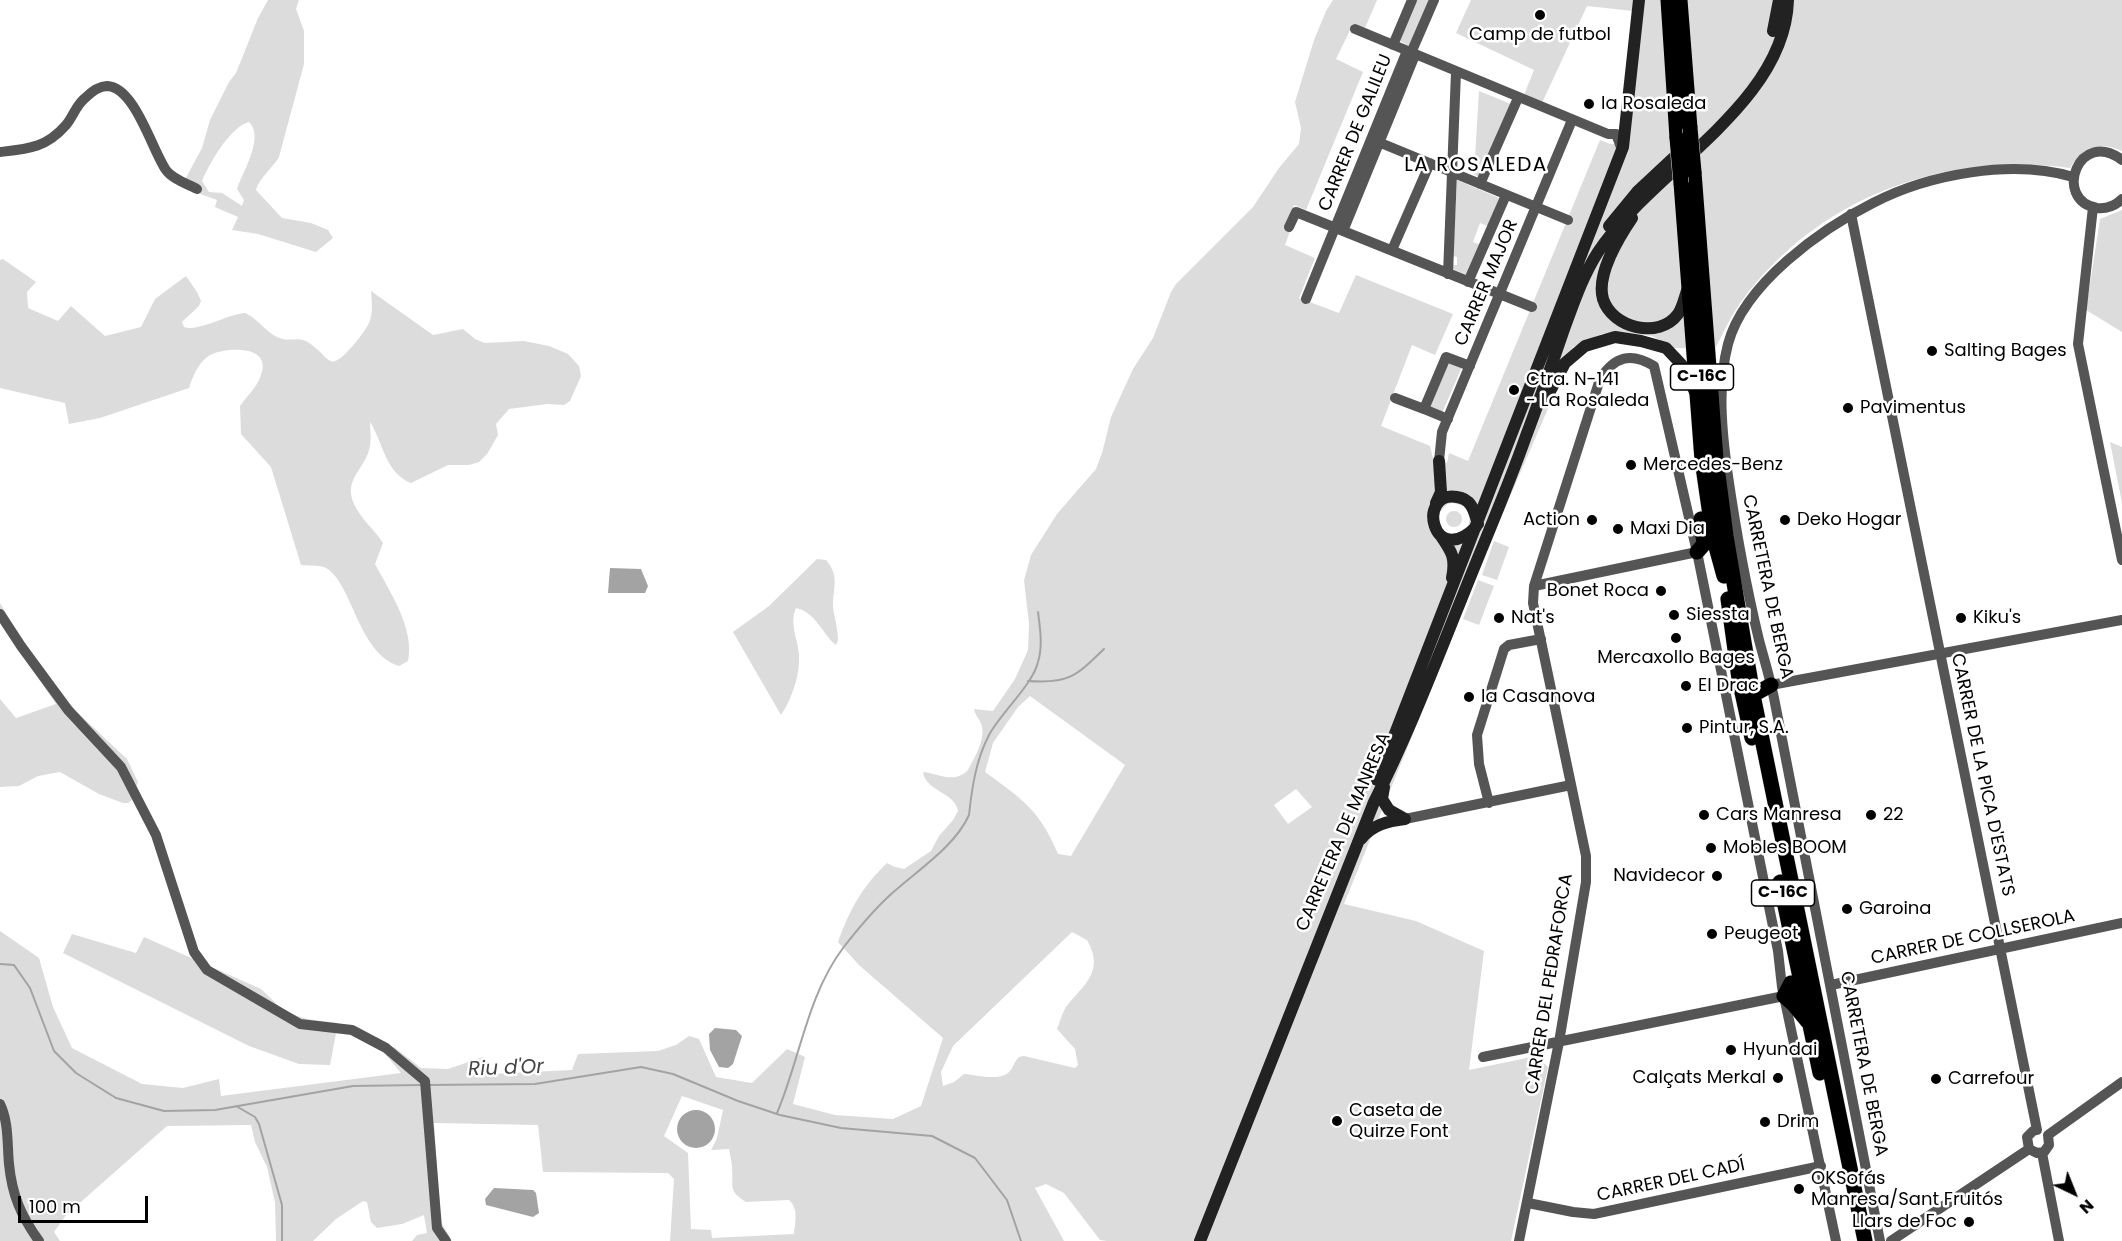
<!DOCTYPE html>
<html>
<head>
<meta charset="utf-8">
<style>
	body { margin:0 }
	#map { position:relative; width:2122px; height:1241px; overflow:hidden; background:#fff; font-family:Poppins,sans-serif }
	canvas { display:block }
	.north { position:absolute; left:2044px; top:1163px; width:60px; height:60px; -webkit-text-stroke:4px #fff; paint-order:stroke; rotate:137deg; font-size:16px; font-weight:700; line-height:24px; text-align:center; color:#000 }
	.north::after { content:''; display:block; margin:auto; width:21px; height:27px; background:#000; clip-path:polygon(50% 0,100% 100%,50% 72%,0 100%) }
	.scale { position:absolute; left:18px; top:1196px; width:130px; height:27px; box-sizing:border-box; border:3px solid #000; border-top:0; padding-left:8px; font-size:18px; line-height:21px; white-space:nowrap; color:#000; -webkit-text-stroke:4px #fff; paint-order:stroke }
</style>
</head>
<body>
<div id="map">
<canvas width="2122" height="1241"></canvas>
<div class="north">N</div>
<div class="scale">100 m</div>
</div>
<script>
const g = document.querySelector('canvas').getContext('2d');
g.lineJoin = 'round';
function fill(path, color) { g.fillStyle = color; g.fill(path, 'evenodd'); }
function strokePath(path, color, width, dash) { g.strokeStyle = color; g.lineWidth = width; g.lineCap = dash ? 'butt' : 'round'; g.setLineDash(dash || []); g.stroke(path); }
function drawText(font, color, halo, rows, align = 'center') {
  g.font = font + ' Poppins,sans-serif'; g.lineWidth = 5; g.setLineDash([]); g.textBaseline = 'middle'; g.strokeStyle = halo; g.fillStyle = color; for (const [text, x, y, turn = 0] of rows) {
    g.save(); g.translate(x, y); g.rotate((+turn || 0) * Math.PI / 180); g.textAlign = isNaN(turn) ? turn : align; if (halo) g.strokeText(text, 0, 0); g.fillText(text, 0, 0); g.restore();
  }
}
fill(new Path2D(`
	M268,0H299L296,9L304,31V64L279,157C273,167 258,180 256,190L282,218L311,223L328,230L333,238L316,252L258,234L232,230L238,217L215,207L217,200L181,187L202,148L210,120L229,82L236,73L258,18ZM249,122C265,137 242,173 237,189L244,200L242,206L222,193L209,192L202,181C209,164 230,127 249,122Z
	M1333,0H1377L1365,28L1353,24L1336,59L1363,72L1306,210L1294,205L1285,228L1290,231L1285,245L1315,258L1299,298L1339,313L1356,275L1453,314L1435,355L1412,345L1381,426L1430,446L1433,458L1447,463L1449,453L1468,461L1600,140L1610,144H1619L1633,11L1587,6L1542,103L1524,95L1534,70L1456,33L1471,0H2122V151C2101,141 2082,147 2070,168C1945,152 1822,195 1744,298C1732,313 1724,332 1715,349L1674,348L1652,336L1620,332L1602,334L1573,347L1560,381L1499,522L1344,904L1416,921L1484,951L1469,1070L1536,1056L1548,1067L1511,1241H1107L1100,1240L1064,1193L1046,1184L1035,1188L1064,1241H670L674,1179L668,1173L543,1172L538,1125L434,1123L441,1222L452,1241H412L417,1235L427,1233L424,1215L402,1224L377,1228L371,1222L367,1202L363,1201L336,1219L313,1241H276L275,1202L267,1167L255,1142L251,1125L167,1126L66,1215L54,1232L60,1241H0V931L39,958L53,1007L72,1048L142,1084L183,1088L219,1079L221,1096L401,1073L386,1055L394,1047L421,1068L448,1069L483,1057L490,1074L572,1070L578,1054L658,1051L676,1045L689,1036L699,1039L716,1077L752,1083L787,1049L805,1057L793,1104L835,1115L893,1119L921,1106L943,1038L859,965L838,942C850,909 862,887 887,863L895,867L904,869L931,851L939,836L953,820L958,811C955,792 926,792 923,772C940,774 954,784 968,770C974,759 985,740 982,727C981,720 975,716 974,709L993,711L1015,679L1028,650L1029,624L1024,580L1031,555L1057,514L1096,469L1102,453L1111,417L1133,369L1153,338L1171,292L1176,284L1253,207L1279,168L1299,144L1301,128L1295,102L1314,40L1326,11ZM1453,503L1464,506L1470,516L1468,527C1457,535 1447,537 1439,524V513L1447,504ZM1030,696L1125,765L1071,856L1058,854C1039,809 1023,800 985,772L993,743L1018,707ZM1296,789L1312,807L1288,824L1274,805ZM1072,932L1087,940C1105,972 1084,984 1066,1007C1062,1013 1060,1022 1057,1029L1075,1049L1078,1065L1075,1068L1024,1056L1019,1057C1014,1061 1013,1069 1008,1073C997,1081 977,1075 964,1074L954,1082L943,1086L941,1072L953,1046ZM682,1096L723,1110L717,1138L711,1150L729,1149C730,1155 732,1162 732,1169C734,1186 727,1190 746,1202L789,1200C799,1209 795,1222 794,1234L712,1238L711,1230L691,1229L688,1153L664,1136Z
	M1416,0H1430L1409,46L1400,41Z
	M1479,91L1511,104L1480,178L1474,174Z
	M1457,180L1499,198L1488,226L1480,223L1473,242L1481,245L1468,275L1452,269L1453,265H1457V257L1453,256Z
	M2122,210V332L2086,310L2100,219Z
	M3,259L36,282L27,292L28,308L58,321L71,306L105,336L141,327L155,299L186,276L197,292L201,301L199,306L182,322L184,327C199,332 228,314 245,313C259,319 268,336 283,339C291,341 298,337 306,341C333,357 326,377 356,342C373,321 373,317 371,291L433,335L463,329L475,339L485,343L524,341L549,346L568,354L579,366L581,376L570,401L564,405L547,404L509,409L496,424L498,435L487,454L479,462L469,465H448L411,483C385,473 383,442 370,422C370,431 372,441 369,450C364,470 342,480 355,506C362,520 375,530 383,543L375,564C390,592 415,629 408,661L399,666C357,653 352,579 324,567C318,565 308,566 301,565L271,467L241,434L240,406C247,396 258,386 261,375C272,345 229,347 212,354C199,360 193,376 189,388L100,418L69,424L65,403L0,388V260Z
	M1449,361L1462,367L1442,413L1429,408Z
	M2110,442L2122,447V510V503Z
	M1446 519a8 8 0 1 1 16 0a8 8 0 1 1-16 0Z
	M1494,541L1509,547L1497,580L1482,575Z
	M817,559L826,560C840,576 833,588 833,606C834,617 838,628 838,640L836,645C822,634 816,612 796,608C789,624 798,639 799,655C800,676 792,698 781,715L733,632L769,606Z
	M1478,580L1494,586L1479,625L1463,619Z
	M0,603L26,646L75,710L127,759L138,782L132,800L128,803H123L99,794L60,772L38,776L19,786L0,787V699L16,718L56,704L0,623Z
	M72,934L136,953L144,937L261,989L285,1012L307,1019L338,1023L330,1065L299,1064L249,1046L63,953Z`), '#dcdcdc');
fill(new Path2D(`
	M610,568L641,569L648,586L645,593H608Z
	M715,1028L736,1030L742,1036L733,1064L728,1068L719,1067L710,1050L709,1034Z
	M677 1129a19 19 0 1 1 38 0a19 19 0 1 1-38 0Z
	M494,1188L533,1190L536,1193L539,1213L533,1217L486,1205L485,1199Z`), '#a3a3a3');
strokePath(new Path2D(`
	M1028,681C1069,684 1076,676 1104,649
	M0,964L14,965L30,988L54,1051L76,1073L116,1098L164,1111L215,1110L353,1086L422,1085
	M428,1085L535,1084L641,1067L673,1074L738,1101L780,1115L841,1128L932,1136L975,1158L1007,1200L1021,1241
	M236,1106L255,1117L259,1124L282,1205V1241
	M777,1113C800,1059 807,996 843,948C857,930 873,911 889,896C915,872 955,847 969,815C972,787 976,760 989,735C1001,713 1033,684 1038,662C1043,646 1040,628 1038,612`), '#a3a3a3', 2);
const primary = new Path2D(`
	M1668,0L1677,138
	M1680,0L1690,128
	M1694,172L1716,459L1726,536L1753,695L1865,1241
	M1681,183L1702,460L1713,536L1724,576
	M1697,552L1704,544L1701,519
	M1728,599L1739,679L1752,738
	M1749,703L1753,695L1771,685
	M1780,882L1820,1073
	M1791,983L1784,996L1794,1005L1808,1022
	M1789,989L1798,991L1809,1000`);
strokePath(primary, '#dbdbdb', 16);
strokePath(new Path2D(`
	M1355,29L1608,134H1616L1622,150
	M1393,45L1412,0
	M1411,53L1434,0
	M1371,139L1568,220
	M0,152C28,149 46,148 66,125C73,117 75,107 84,99C90,93 98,86 107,86C135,87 152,150 166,170C172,179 188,184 197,189
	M2122,160C2079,127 2052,200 2097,208C2107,209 2115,206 2122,199
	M1480,184L1518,98
	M2093,207L2078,344L2122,560
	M1851,214L2037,1130L2033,1131L2027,1137L2029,1149L2037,1153L2044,1152L2049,1145L2048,1135L2122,1082
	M1289,227L1296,212L1532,307
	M1343,231L1415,55
	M1392,250L1430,163
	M1448,274L1456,72
	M1468,282L1506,195
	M1306,299L1407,51
	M1395,398L1424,409
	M1448,419L1424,409L1446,357L1470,366
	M1439,461L1442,432L1572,120
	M1534,586L1697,552
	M0,614L21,646L68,710L121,767L156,835L194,952L207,970L300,1024L352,1030L386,1048L425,1081L437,1228L446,1241
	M1771,685L2122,620
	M1489,803L1479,764L1477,735L1504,649L1509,645L1541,639
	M1405,819L1571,785
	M1831,985L2122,923
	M1483,1057L1784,996
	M0,1104C9,1123 7,1143 9,1164C12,1195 21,1216 39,1241
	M2042,1153L2059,1241
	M1528,1203L1573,1212L1594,1214L1821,1166
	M1519,1241L1559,1042L1586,882V856L1533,603L1534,586L1600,379C1615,356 1631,352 1654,366L1697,552L1778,951L1782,987L1836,1241
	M1880,1241C1845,1060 1810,879 1774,698C1770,678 1764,659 1759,640C1746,586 1736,531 1728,476C1722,433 1717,386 1728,344C1744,284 1821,229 1873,203C1929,174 2012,159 2073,177
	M1891,1241L2029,1149`), '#555', 10);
strokePath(new Path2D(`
	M1773,31L1779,0
	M1632,218C1619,237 1596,275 1603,299C1612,328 1659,340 1678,314C1683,307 1685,295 1688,288
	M1609,226L1637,192L1682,150
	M1547,397L1565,363L1585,346L1615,337L1641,341L1666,348L1682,365L1695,392
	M1436,503L1441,492L1439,461
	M1476,527C1432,570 1416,490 1457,497C1472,499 1474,511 1478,524
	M1441,536C1452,552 1456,558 1452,578
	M1377,780L1623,147L1639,0
	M1384,787L1382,799L1389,810L1405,819
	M1361,839C1372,825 1388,821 1405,819
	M1200,1241L1374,802C1408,735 1435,664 1463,595C1484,542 1507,490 1526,436C1539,402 1551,367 1563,332C1573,305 1582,277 1598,252C1652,170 1785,105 1788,0`), '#222', 12);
strokePath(primary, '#000', 15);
const primaryBridge = new Path2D(`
	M1690,128L1694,172
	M1677,138L1681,183`);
strokePath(primaryBridge, '#dbdbdb', 16, []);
strokePath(primaryBridge, '#000', 15);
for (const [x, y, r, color] of [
	[1540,15,6,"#000"],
	[1589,104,6,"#000"],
	[1932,351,6,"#000"],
	[1514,390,6,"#000"],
	[1848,408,6,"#000"],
	[1631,465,6,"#000"],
	[1592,520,6,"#000"],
	[1785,520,6,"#000"],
	[1618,529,6,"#000"],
	[1661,591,6,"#000"],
	[1674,615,6,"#000"],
	[1499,618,6,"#000"],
	[1961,618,6,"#000"],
	[1676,638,6,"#000"],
	[1686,686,6,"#000"],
	[1469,697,6,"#000"],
	[1687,728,6,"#000"],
	[1704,815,6,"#000"],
	[1871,815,6,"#000"],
	[1711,848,6,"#000"],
	[1717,876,6,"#000"],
	[1847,909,6,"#000"],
	[1712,934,6,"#000"],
	[1731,1050,6,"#000"],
	[1778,1078,6,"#000"],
	[1936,1079,6,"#000"],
	[1337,1121,6,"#000"],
	[1765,1122,6,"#000"],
	[1799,1189,6,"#000"],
	[1969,1222,6,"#000"]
]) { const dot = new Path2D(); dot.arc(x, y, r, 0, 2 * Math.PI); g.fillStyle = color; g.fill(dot); strokePath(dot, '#fff', 2); }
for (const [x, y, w] of [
	[1702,377,63],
	[1783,893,63]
]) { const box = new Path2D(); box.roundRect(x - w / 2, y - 13, w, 26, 4.5); g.fillStyle = '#fff'; g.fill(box); strokePath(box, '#000', 1.5); }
drawText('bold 16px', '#000', null, [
	["C-16C",1702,377],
	["C-16C",1783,893]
]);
drawText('18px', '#000', '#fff', [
	["Camp de futbol",1540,35,"center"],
	["la Rosaleda",1601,104],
	["Salting Bages",1944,351],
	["Ctra. N-141",1526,380],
	["- La Rosaleda",1526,401],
	["Pavimentus",1860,408],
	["Mercedes-Benz",1643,465],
	["Action",1580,520,"right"],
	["Deko Hogar",1797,520],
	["Maxi Dia",1630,529],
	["Bonet Roca",1649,591,"right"],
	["Siessta",1686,615],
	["Nat's",1511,618],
	["Kiku's",1973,618],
	["Mercaxollo Bages",1676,658,"center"],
	["El Drac",1698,686],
	["la Casanova",1481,697],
	["Pintur, S.A.",1699,728],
	["Cars Manresa",1716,815],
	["22",1883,815],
	["Mobles BOOM",1723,848],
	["Navidecor",1705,876,"right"],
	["Garoina",1859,909],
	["Peugeot",1724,934],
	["Hyundai",1743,1050],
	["Calçats Merkal",1766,1078,"right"],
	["Carrefour",1948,1079],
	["Caseta de",1349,1111],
	["Quirze Font",1349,1132],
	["Drim",1777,1122],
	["OKSofás",1811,1179],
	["Manresa/Sant Fruitós",1811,1200],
	["Llars de Foc",1957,1222,"right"]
], 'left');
drawText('18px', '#000', '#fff', [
	["CARRER DE GALILEU",1356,133,-68],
	["CARRER MAJOR",1487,283,-67],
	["CARRETERA DE BERGA",1767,587,78],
	["CARRER DE LA PICA D'ESTATS",1982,775,78],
	["CARRETERA DE MANRESA",1344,832,-67],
	["CARRER DE COLLSEROLA",1973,938,-12],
	["CARRER DEL PEDRAFORCA",1550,984,-81],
	["CARRETERA DE BERGA",1863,1064,79],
	["CARRER DEL CADÍ",1671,1181,-12]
]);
g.letterSpacing = '1.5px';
drawText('20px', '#000', '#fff', [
	["LA ROSALEDA",1476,166]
]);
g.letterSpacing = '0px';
drawText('italic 20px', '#444', '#fff', [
	["Riu d'Or",506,1069,-2]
]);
</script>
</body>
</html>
